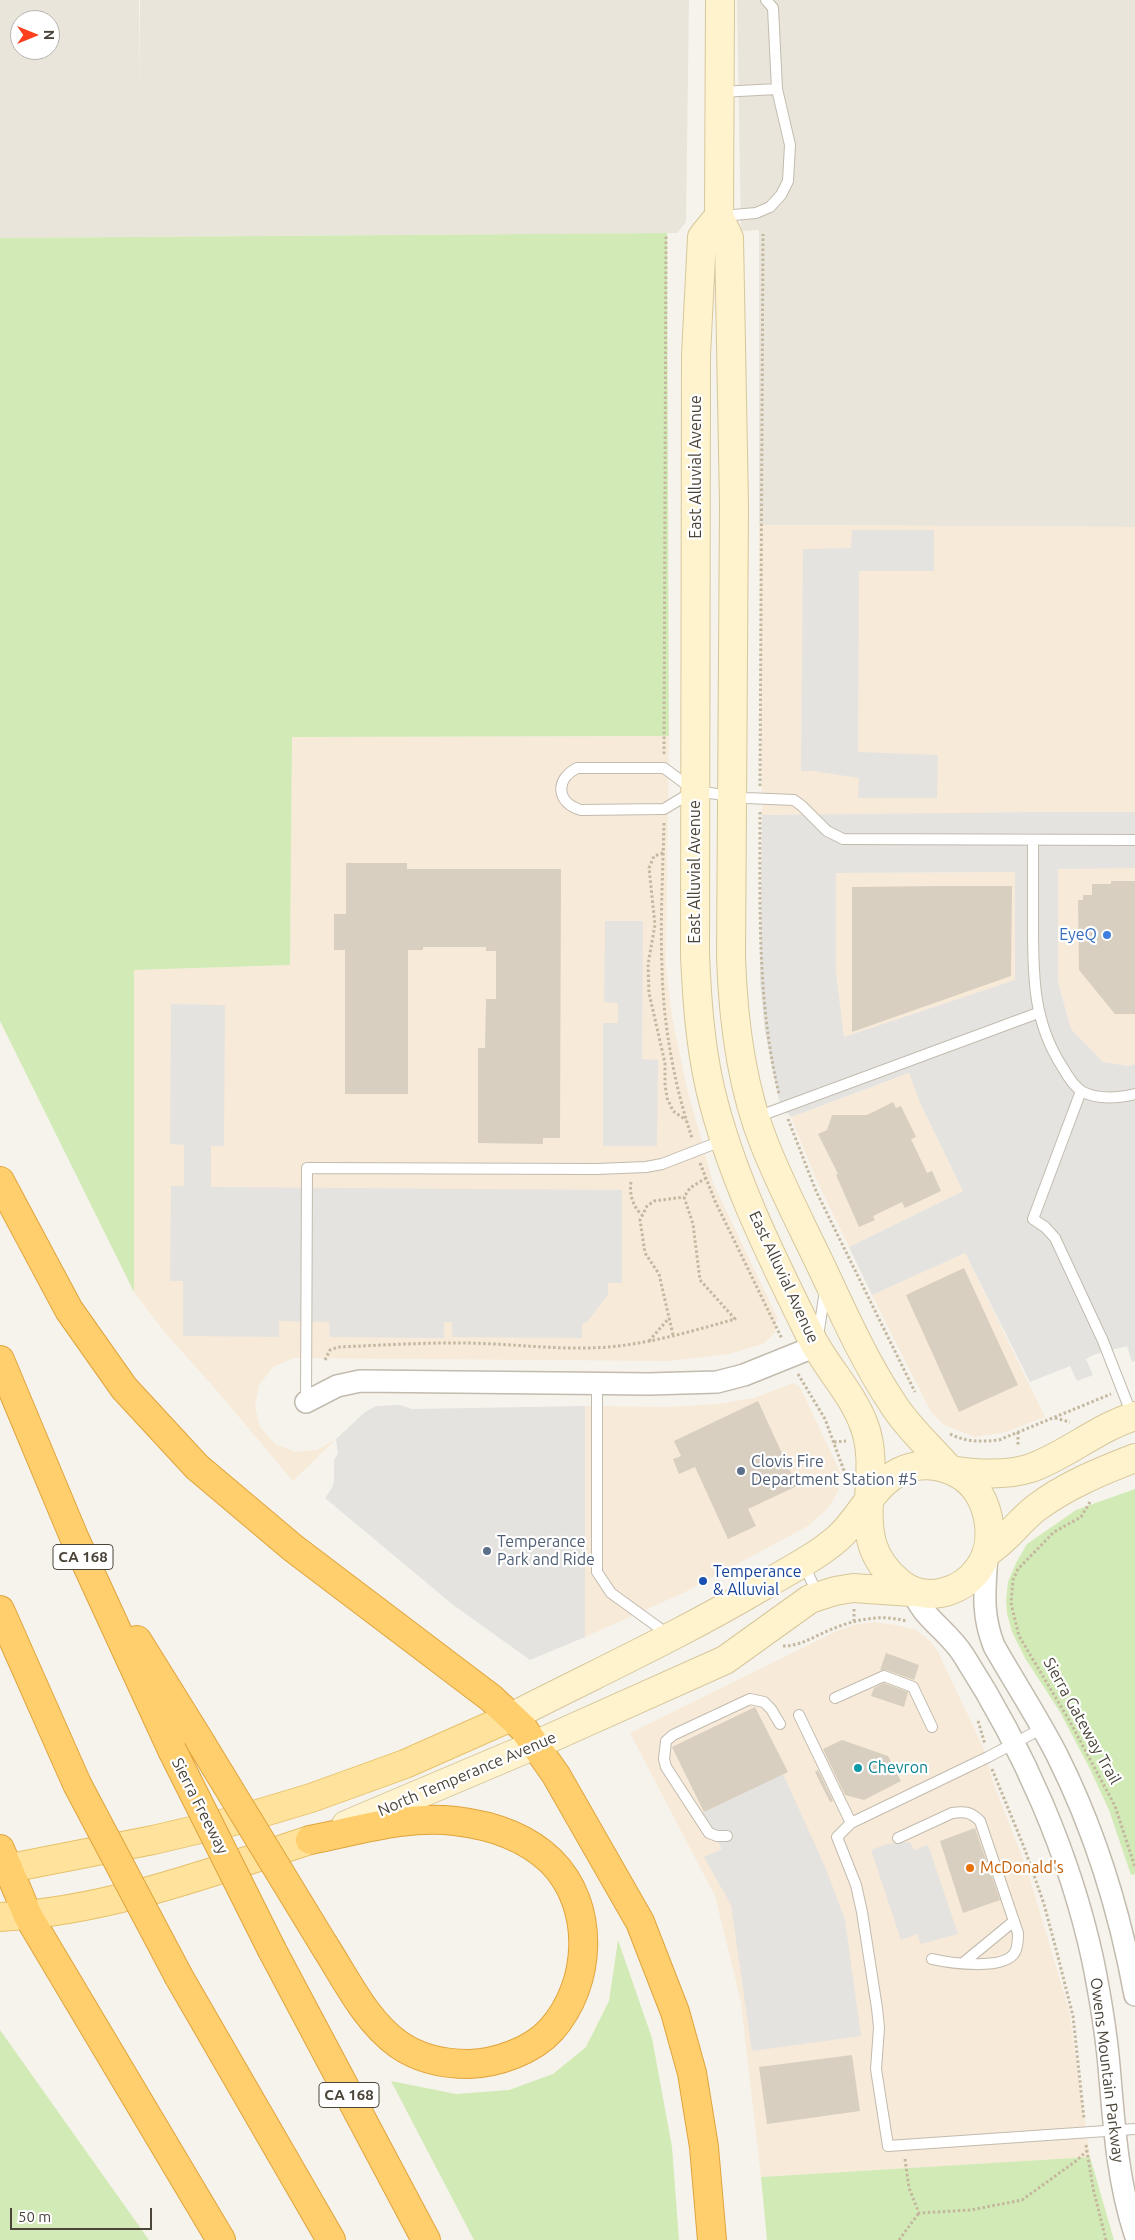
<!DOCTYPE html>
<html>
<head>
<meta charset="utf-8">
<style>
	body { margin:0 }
	#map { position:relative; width:1135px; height:2240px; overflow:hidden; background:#f6f3ec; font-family:Ubuntu,sans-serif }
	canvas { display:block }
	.north { position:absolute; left:10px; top:10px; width:50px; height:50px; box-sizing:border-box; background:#fff; border:1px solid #b7b4b0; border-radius:50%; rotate:90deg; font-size:14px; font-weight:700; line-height:20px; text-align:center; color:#4b4439 }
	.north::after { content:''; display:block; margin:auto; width:18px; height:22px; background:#fc3f1d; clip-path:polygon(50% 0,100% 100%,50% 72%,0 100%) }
	.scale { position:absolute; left:10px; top:2208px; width:142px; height:22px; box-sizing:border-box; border:2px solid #4b4439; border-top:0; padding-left:6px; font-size:15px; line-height:18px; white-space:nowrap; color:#4b4439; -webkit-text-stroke:4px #fff; paint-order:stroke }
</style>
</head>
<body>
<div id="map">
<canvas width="1135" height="2240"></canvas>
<div class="north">N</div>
<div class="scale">50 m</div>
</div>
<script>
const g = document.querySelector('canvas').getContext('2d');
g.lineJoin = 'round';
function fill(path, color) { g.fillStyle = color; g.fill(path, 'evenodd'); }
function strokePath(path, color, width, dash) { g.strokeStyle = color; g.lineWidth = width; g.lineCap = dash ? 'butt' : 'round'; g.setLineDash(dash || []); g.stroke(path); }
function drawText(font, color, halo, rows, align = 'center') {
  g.font = font + ' Ubuntu,sans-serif'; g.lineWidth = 4.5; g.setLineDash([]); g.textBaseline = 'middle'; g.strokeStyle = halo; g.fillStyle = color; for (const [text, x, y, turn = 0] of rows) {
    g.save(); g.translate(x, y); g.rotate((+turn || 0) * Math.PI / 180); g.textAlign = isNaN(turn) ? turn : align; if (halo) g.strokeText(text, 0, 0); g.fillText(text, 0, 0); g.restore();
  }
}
fill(new Path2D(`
	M0,0H139V92L140,0H689L686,222L677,233L0,238ZM20,20H50V50H20Z
	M737,0H1135V527L759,525V230L741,231Z`), '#eae5da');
fill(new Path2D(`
	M759,525L1135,527V812L762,815Z
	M669,736L666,965L672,1017L686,1084L713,1183L777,1317L775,1333L763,1344L729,1354L669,1361L293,1358L273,1367L259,1385L255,1406L260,1427L275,1444L295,1452L317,1450L336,1439L293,1481L212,1385L167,1335L134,1292V970L290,965L292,737Z
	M1058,868H1135V1064L1129,1066L1103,1062L1071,1029L1058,982Z
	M1015,872L1016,980L844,1037L836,973L835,873Z
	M909,1073L921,1105L963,1191L849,1247L816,1179L791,1117Z
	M965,1253L1045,1417L1006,1432L975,1437L944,1425L931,1412L872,1295Z
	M793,1383L800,1387L840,1472L838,1491L829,1507L808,1526L683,1593L585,1637V1406L668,1407L718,1404L754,1398Z
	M875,1622L896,1625L916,1630L930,1641L937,1650L983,1747L994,1785L1027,1869L1069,2010L1090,2157L761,2177L741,2002L715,1896L630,1733L837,1631L857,1624Z`), '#f7ead8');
fill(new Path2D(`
	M667,233L669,736L292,737L290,965L134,970V1292L0,1021V238Z
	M1135,1489V1874L1131,1875L1109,1810L1090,1769L1060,1712L1025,1658L1012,1632L1007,1613L1006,1600L1008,1582L1016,1563L1027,1544L1076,1510Z
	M618,1940L652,2038L672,2147L679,2240H474L391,2081L456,2094L509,2090L553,2074L586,2047L609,2001Z
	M0,2030L149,2240H0Z
	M1090,2157L1114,2240H767L761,2177Z`), '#d2eab5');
fill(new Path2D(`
	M852,530H934V571H859L858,752L938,755L937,798H858L859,778L813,771H801L803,549L851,548Z
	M1043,812H1135V868L1058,869V982L1071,1029L1103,1062L1129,1066L1135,1064V1361L1132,1362L1127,1346L1093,1355L1086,1359L1093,1375L1077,1381L1070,1366L1030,1382L965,1253L872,1295L849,1247L963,1191L921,1105L909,1073L791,1117L780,1105L765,1031L760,981L762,815ZM1015,872V980L844,1037L836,973V873Z
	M605,921H643L642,1059L658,1060L657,1146H603V1023H618V1003L604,1002Z
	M171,1004L225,1005L224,1146H211V1187L622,1190V1283H608V1294L588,1321L582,1324V1338L452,1337V1322H444V1338L330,1337L329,1322L279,1321V1337L183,1336V1281H170L171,1186H184V1145L170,1144Z
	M400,1405L412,1409L585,1406V1637L530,1660L452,1604L325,1498L332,1488L334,1481V1460L338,1454L336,1439L365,1412L376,1406Z
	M783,1774L826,1869L845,1920L861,2036L752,2051L731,1905L704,1857L722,1849L702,1813Z
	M910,1842L914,1850L928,1845L958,1934L921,1944L917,1934L901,1940L871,1850L887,1844Z`), '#e5e3e0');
fill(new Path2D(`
	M346,863H407V869H561L560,1138H543V1144L478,1143V1048H485L486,999H496V951H486V947H423V950H408V1094H345V950H334V914H346Z
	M1111,881H1135V1014H1115L1079,970L1078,900H1083V895H1092V884H1111Z
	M941,886H1012L1011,976L852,1032V887Z
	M893,1102L896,1108L901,1106L916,1137L911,1139L927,1173L932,1171L941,1191L905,1208L902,1202L873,1216L875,1220L859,1227L836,1175L838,1174L818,1134L827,1130L832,1115H867Z
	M964,1268L1018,1385L959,1412L906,1295Z
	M758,1401L797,1486L748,1509L756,1526L728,1539L695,1467L679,1474L673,1459L681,1456L674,1441Z
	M886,1653L919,1665L914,1680L886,1670H880Z
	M884,1683L908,1692L904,1707L871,1696L874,1688Z
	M755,1707L788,1772L704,1812L672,1747Z
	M842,1740L888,1756L901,1781L864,1800L845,1795L823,1749Z
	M818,1770L833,1801L830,1802L815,1772Z
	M975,1828L1000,1900L963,1913L940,1841Z
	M852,2055L860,2111L767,2124L759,2067Z`), '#d8cfc1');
const lane = new Path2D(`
	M720,92L777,89
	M722,216L756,213L770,207L781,195L788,181L790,145L777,89L773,8L766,0
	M692,792L664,809L581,810C557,803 554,780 577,768H664L695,791L746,798L794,800L802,806L827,831L843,839L1135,840
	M1033,840C1033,869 1033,899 1033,928C1033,980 1034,1024 1063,1068C1068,1077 1074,1087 1083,1092C1099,1100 1118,1098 1135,1094
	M1081,1091L1033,1219L1045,1227L1055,1238L1103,1341L1132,1415
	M757,1117L1038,1013
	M818,1336L825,1291
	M597,1383V1572L611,1593L669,1635
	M306,1402L307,1168L597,1169L646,1167L662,1164L724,1140
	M803,1563L818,1595
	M835,1698L884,1676L913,1687L932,1727
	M799,1715L851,1823
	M1043,1728L988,1757L851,1823L837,1837L856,1885L862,1912L877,2008L879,2028L876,2069L888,2146L1135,2129
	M727,1836H717L709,1833L666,1767L664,1759L666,1741L673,1735L750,1699L764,1702L771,1709L780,1724
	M898,1838L952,1813C965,1811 971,1812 980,1821L1018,1933C1018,1939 1018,1947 1015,1952C1005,1971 949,1963 932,1959
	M963,1963L1014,1921`);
const street = new Path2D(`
	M306,1402L337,1386L360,1381L649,1384L717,1382L744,1375L816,1346
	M987,1554C985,1589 981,1613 994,1646C1015,1683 1038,1718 1057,1755C1095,1831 1120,1912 1135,1995
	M912,1592C916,1598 919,1605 924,1611C937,1627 953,1638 964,1656C1023,1748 1070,1854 1093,1961C1100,1996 1106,2031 1109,2066C1114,2123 1117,2179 1135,2234`);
const secondary = new Path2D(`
	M720,0L719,216L729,238L734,505L731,957C733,1019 741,1085 764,1143C781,1186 803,1228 823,1270C844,1315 865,1362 893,1404C908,1428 931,1448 950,1470C975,1474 1006,1476 1031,1468C1067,1455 1097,1428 1135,1416
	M987,1552C1006,1541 1018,1522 1036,1508C1065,1486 1101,1471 1135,1458
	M511,1717C595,1674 680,1635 761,1587C786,1572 815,1558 838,1538C861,1518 871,1487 899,1472C919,1462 941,1464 960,1475C989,1492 999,1540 979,1568C961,1594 924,1603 900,1583C886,1572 877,1560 872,1543C862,1505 879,1464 864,1425C852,1392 825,1366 810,1335C771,1256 730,1174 710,1088C700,1044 697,1000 695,955L696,355L702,237L719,216
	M346,1825L535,1745L725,1660L810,1599L835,1591L853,1588L912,1592`);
const primary = new Path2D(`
	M0,1870L153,1840L234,1821L311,1798L405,1764L511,1717
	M0,1917C107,1911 209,1873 310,1840`);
const highway = new Path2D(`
	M0,1181L69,1310L124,1388L197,1467L293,1548L491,1698L523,1728L556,1775L640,1922L675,2012L692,2073L704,2147L712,2240
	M0,1360L74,1537L172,1750
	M0,1610L77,1784
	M137,1640L201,1743
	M310,1840C357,1831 407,1815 455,1821C490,1825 525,1836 551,1861C596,1906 592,1984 551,2030C532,2051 497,2063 469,2064C444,2064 419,2059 398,2044C365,2020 346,1979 324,1945
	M0,1849L28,1916L221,2240
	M272,1950L426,2240
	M179,1977L331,2240`);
strokePath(lane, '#c2bbae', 12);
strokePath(street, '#c2bbae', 24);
strokePath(secondary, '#d6c79b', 30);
strokePath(primary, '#e6c16a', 30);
strokePath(highway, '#e0a43c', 30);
strokePath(new Path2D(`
	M664,754L666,234
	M760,786L763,234
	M760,812C760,907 757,1002 779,1094
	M664,823C663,871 660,919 662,967C663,1024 674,1084 692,1138
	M663,853L654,856L649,868L655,925L648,964L649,993L665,1063V1084L667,1098L673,1111L686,1120
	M788,1119L816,1191L915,1392
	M700,1163L715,1201L782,1339
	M631,1182C629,1194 633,1207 642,1215
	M673,1335L659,1274L645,1253L640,1220L647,1206L654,1201L684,1197
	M649,1341L669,1318
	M325,1360L330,1350L338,1347C390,1345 442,1341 494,1344C533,1346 570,1350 609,1347C652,1343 693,1331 735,1319L700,1280L693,1224L684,1197L690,1188L706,1178
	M798,1374L825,1419L846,1476
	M1055,1418L1070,1422
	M1018,1432V1447
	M950,1434C966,1442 981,1442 999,1440L1111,1394
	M834,1442L846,1441
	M1090,1502L1081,1517L1054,1532L1018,1569L1013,1580L1011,1603L1019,1636L1069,1720L1115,1806L1135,1867
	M854,1609V1621
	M783,1646C798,1646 810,1639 823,1633C849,1621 878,1613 906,1621
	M978,1721L985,1744
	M992,1769L1024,1847L1044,1904L1057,1953L1073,2016L1084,2119
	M1086,2145L1093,2188L1106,2240
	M905,2159L909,2188L919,2213L971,2210L1022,2200L1076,2161L1088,2150
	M899,2240L919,2213`), '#c4b79f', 3, [2.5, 2.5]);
strokePath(lane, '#fff', 10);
strokePath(street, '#fff', 21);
strokePath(secondary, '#fff3cd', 28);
strokePath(primary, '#ffe39c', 28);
strokePath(highway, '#ffcf6e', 28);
const highwayBridge = new Path2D(`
	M201,1743L324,1945
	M172,1750L272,1950
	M77,1784L179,1977`);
strokePath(highwayBridge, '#e0a43c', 30, []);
strokePath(highwayBridge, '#ffcf6e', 28);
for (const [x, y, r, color] of [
	[1107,935,5,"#3f7fe0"],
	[741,1471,5,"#5c6f8a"],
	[487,1551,5,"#5c6f8a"],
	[703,1581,5,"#1a4fb4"],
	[858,1768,5,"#0f9aa8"],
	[970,1868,5,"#e8710a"]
]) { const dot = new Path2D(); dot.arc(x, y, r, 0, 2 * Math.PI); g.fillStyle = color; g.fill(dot); strokePath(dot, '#fff', 2); }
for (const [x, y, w] of [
	[83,1557,60],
	[349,2095,60]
]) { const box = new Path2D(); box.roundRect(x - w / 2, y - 12.5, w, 25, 4); g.fillStyle = '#fff'; g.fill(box); strokePath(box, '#4b4439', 1); }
drawText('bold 15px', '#4b4439', null, [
	["CA 168",83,1557],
	["CA 168",349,2095]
]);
drawText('16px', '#4b4439', '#fff', [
	["East Alluvial Avenue",696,467,-90],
	["East Alluvial Avenue",695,872,-90],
	["East Alluvial Avenue",784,1277,65],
	["Sierra Gateway Trail",1082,1721,61],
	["North Temperance Avenue",467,1774,-23],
	["Sierra Freeway",200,1806,63],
	["Owens Mountain Parkway",1107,2070,83]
]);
drawText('16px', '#366cbe', '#fff', [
	["EyeQ",1097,935]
], 'right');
drawText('16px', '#4e5e75', '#fff', [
	["Clovis Fire",751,1462],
	["Department Station #5",751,1480],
	["Temperance",497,1542],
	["Park and Ride",497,1560]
], 'left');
drawText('16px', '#164399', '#fff', [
	["Temperance",713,1572],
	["& Alluvial",713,1590]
], 'left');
drawText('16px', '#0d838f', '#fff', [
	["Chevron",868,1768]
], 'left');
drawText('16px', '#c56008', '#fff', [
	["McDonald's",980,1868]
], 'left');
</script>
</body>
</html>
